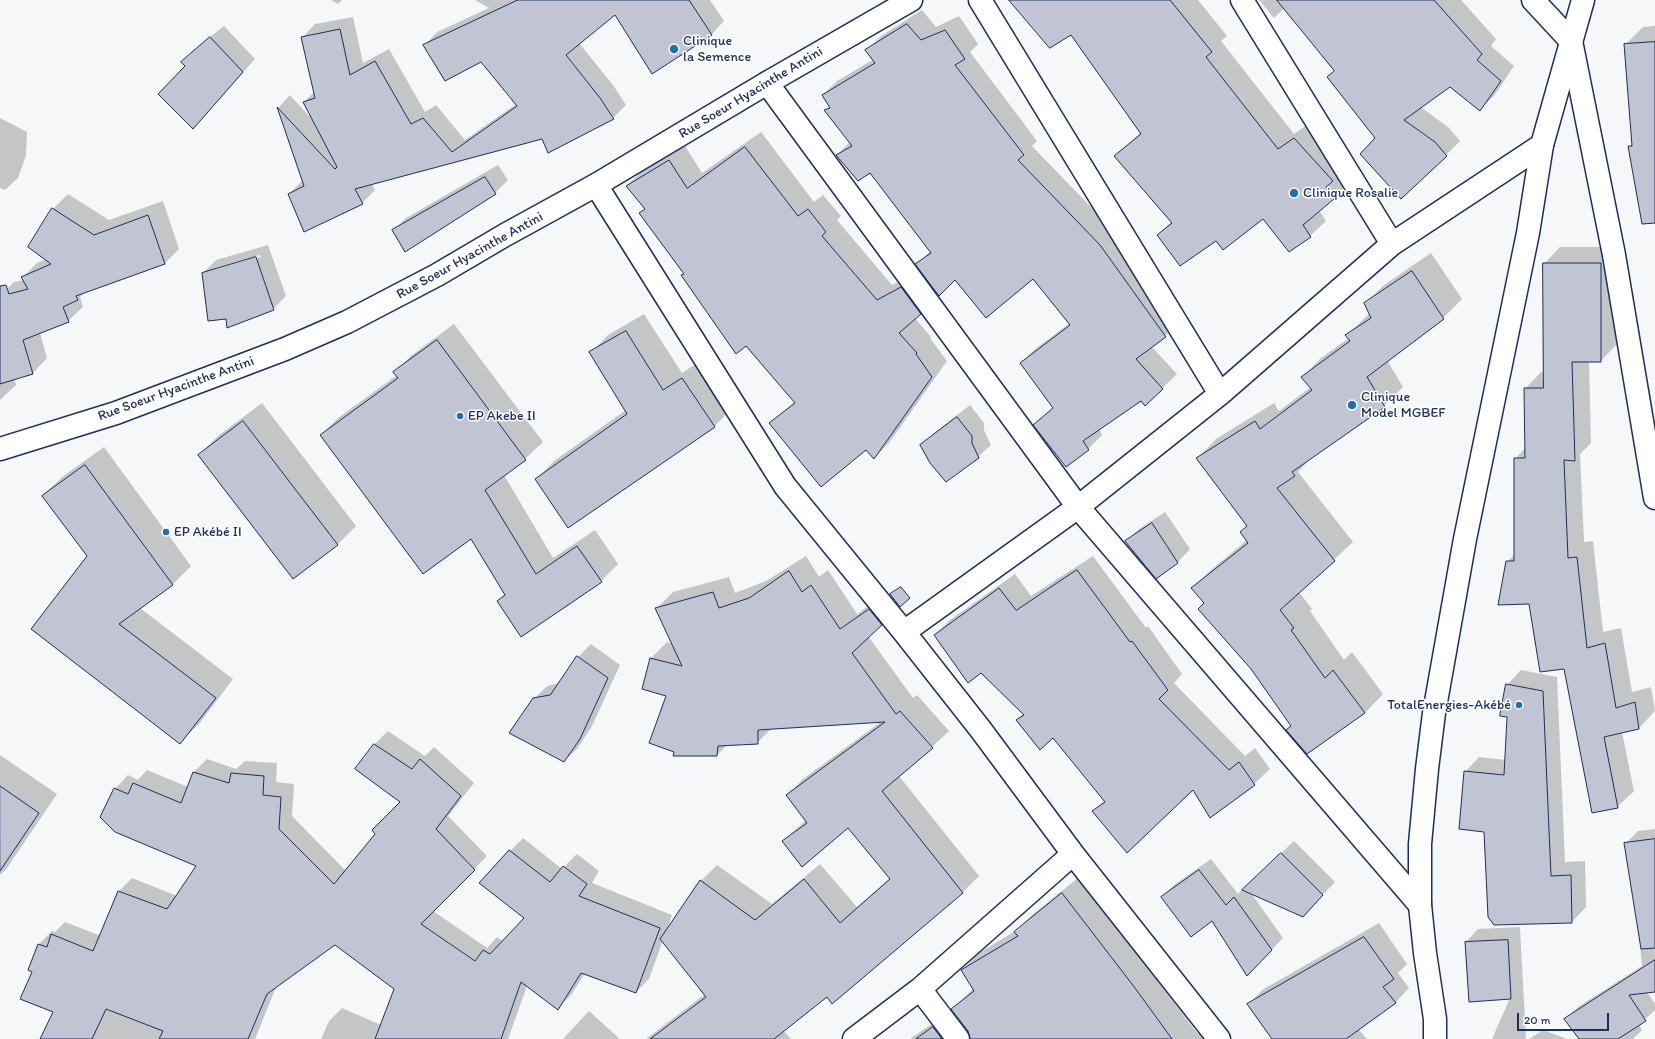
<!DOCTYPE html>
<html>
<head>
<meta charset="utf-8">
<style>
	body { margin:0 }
	#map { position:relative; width:1655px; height:1039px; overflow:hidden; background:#f6f7f9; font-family:Itim,sans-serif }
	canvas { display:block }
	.scale { position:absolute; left:1517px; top:1013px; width:92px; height:18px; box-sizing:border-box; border:2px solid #1b2f5e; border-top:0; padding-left:5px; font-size:12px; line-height:14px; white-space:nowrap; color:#1b2f5e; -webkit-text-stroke:3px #fff; paint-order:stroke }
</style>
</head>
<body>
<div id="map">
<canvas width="1655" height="1039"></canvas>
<div class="scale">20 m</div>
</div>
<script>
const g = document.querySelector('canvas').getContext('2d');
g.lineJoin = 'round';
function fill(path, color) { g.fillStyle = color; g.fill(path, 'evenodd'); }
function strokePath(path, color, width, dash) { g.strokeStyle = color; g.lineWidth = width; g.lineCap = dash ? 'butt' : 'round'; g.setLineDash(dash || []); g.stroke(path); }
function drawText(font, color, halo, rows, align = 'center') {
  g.font = font + ' Itim,sans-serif'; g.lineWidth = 3; g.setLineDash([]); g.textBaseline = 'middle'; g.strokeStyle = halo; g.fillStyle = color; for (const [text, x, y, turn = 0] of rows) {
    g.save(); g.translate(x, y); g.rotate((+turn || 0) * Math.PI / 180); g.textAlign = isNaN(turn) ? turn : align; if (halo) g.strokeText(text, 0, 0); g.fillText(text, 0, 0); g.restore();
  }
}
fill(new Path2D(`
	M331,0H342L338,4Z
	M475,0H710L724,21L712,34L652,73L615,14L579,43L613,85L626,105L613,118L372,184L375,190L362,203L289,194L303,180L278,108L290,95L311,118L304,102L314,92L303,37L315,24L353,17L363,63L389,49L425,112L436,105L465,140L516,104L481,61L425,45L437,32L489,8Z
	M1010,0H1198L1227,36L1221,41L1294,134L1311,122L1349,183L1319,210L1326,221L1310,236L1263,217L1216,240L1158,235L1171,222L1115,156L1141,132L1071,34Z
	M1259,0H1461L1496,39L1491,46L1514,66L1494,96L1479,110L1451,86L1421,107L1449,128L1460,141L1446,155L1335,70L1284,8L1274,18Z
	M922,10L936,27L959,16L978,44L970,52L1037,141L1032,146L1114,231L1179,322L1165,336L1151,346L1177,374L1145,405L1141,400L1099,429L1102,435L1088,449L1035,425L1054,407L1021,363L1035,349L1070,323L1033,278L917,264L930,251L870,172L858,180L837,155L850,142L825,111L830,106L823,95L837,81L874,59L867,50L881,36Z
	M224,26L255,59L205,115L186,66L182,62L195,49Z
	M1655,26V205L1629,147L1633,143L1626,44L1643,27Z
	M0,118L27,132L26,155L18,178L5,190L0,188Z
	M761,132L814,202L823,195L841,216L837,220L892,285L917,273L936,298L915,318L931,337L930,338L947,361L889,443L874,458L866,449L771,423L795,401L683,275L684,273L640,213L646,208L627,186L642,171L685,146L702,173Z
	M498,165L508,180L495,193L393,231L406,218Z
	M68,194L109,220L163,201L179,249L165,263L85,292L80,297L83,307L68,321L40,333L47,358L33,373L14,378L16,385L0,400V296L14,282L24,280L23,277L37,263L46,259L29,247L53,209Z
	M268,245L286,296L273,309L227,318L203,273L216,260ZM260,255L261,257L216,270V268Z
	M1560,247H1617V344L1601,361H1589L1591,443L1580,454L1584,542L1593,541L1603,632L1621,628L1632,692L1651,687L1655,711L1639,728L1622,732L1634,791L1617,807L1565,668L1507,562L1515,554V459L1526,447L1525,389L1541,372H1544V264Z
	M1431,253L1462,299L1443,318L1387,360L1403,387L1384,406L1313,456L1298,472L1353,542L1299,592L1312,609L1310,611L1344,660L1352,652L1383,694L1365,713L1307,753L1287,730L1292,725L1205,603L1192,588L1211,570L1247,540L1248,525L1198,458L1216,439L1274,403L1279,411L1311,387L1303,377L1321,358L1349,338L1347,335L1370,313L1365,304L1384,285Z
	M644,314L682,373L700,361L732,408L715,426L568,527L537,479L554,461L626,410L591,353L608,335Z
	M454,324L543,442L525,459L504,475L553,558L595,530L618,564L601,581L498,601L506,593L471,537L321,435L338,418L397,375L395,372L412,355Z
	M262,403L356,526L337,545L199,455L218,436Z
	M970,405L984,423V430L991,445L978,457L921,446L934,433Z
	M104,447L191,566L172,585L140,608L233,679L199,724L180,742L32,629L88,556L43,496L62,477Z
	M1165,512L1190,549L1178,562L1156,578L1127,541L1139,529Z
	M806,556L819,577L828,570L857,614L886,593L897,608L868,636L913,698L917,695L949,731L932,747L899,776L979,876L963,892L833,1002L827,996L783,1030L791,1039H646L705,994L663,940L649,979L636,992L585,973L571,995L558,1008L527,986L508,1039H321L329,1021L342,1008L381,1025L396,988L335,943L277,985L255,1039H41L54,1011L33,971L29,970L39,944L52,931L55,932L65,922L101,936L119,891L132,878L177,896L197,866L115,789L128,775L138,780L147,770L188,787L194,772L207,759L236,769L245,761L277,763L276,782L294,784L292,816L346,871L402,801L357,769L375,744L388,731L425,756L434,747L474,783L448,816L487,856L433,911L487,948L497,937L503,941L525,918L510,851L523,838L562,869L577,854L599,871L592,883L672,915L667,930L701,881L717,865L772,904L820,864L857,907L890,878L848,826L783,841L806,820L787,795L803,779L882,721L772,728L757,743L728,744L717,755L668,695L651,658L667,642L672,643L656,609L673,592L729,577L735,593L766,581Z
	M1093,556L1146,628L1148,626L1182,674L1174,683L1245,756L1255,748L1270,769L1254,784L1193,789L1094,811L1105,800L1054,736L1017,720L1024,713L982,671L935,635L950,620L1015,574L1031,596Z
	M591,644L620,665L592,726L577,749L564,761L534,699L547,686L559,683L578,657Z
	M1521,670L1557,677L1565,862L1585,861L1586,907L1572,922L1485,831L1465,772L1479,757L1506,760L1508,716L1507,685Z
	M0,755L57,794L7,868L0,875Z
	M1655,829V991L1647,992L1655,1004V1010L1639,1025L1642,1030L1633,1039H1580L1566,1019L1578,1007L1642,966L1637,915L1626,843L1638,831Z
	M1294,841L1335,882L1315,903L1251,893L1283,938L1259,963L1212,919L1162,897L1174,885L1211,859L1238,894Z
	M1079,877L1197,1033L1200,1031L1207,1039H910L950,1011L965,1030L970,1035L952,1009L974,988L962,970L979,953L1017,930L1032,915Z
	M1379,923L1407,964L1398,973L1409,988L1395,1003L1358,1029L1367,1039H1273L1248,1005L1262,990Z
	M1520,927L1526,1039H1492L1510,998L1466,942L1478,929Z
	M589,1011L620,1039H563Z
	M1543,1030L1567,1039H1529Z`), '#0003');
const building = new Path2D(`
	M518,0H689L712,35L652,74L615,15L566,55L600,98L614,119L548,153L542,139L355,189L363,204L304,232L288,194L304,186L277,107L335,169L337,167L303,102L315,98L301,37L340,29L350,75L375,61L411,124L423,118L452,152L517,106L481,62L445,81L423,45Z
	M1009,0H1170L1212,52L1206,57L1278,149L1294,138L1333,181L1326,187L1334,199L1303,225L1311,237L1289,252L1263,219L1223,250L1216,241L1180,266L1157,235L1172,223L1114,156L1141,134L1071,35L1050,48Z
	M1277,0H1434L1482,54L1477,60L1501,81L1480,111L1450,87L1404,120L1435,142L1447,156L1401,199L1360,154L1375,138L1327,77L1334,71Z
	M907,24L921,40L945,30L965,59L955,65L1024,155L1018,160L1100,245L1166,337L1136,359L1163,389L1145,406L1141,401L1083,441L1089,450L1066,467L1033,425L1053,408L1020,363L1070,325L1033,279L986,318L955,280L939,296L915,264L931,253L870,173L858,181L836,155L852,146L824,110L830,108L822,95L875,63L865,50Z
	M210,37L243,72L193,129L158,94L185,66L181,62Z
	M1655,42V223L1642,224L1628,146H1632L1624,44Z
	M745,147L798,216L808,209L826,232L822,236L877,300L901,287L921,314L899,333L917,353L916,354L932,377L874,459L866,450L821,487L769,423L795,403L746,346L736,354L681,275L684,274L639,213L645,209L626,186L669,160L687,188Z
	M485,177L496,194L405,252L392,230Z
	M52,208L94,235L148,215L165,264L76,296L78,300L63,307L69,322L23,340L33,374L0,384V286L6,285L9,294L28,289L21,277L51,264L28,247Z
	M256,257L274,310L227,328L226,319L208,321L202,273Z
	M1543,263H1601V362H1572L1575,461L1564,460L1568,558L1577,557L1587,648L1605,643L1616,708L1635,702L1639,729L1604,737L1618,808L1592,813L1564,669L1540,672L1529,604L1498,605L1506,561H1514V458H1525L1524,388H1543Z
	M1412,271L1444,319L1367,377L1385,407L1292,472L1295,476L1277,488L1335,561L1280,610L1294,628L1291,630L1325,678L1333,670L1365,713L1307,754L1286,730L1291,726L1251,669L1198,609L1204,603L1191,588L1248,543L1240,532L1247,526L1196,458L1255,421L1260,429L1312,390L1301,377L1350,341L1345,335L1371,318L1364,303Z
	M626,331L663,390L682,378L715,427L568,528L535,479L627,414L589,352Z
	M437,340L526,460L485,490L536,574L577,546L602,582L521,637L497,601L505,595L471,539L423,574L320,435L398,378L393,372Z
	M957,417L972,436V443L979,458L946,482L930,463L920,445Z
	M243,421L338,545L293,579L198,455Z
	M85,465L173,585L119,624L216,698L180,744L31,629L87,556L42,496Z
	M1152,523L1178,563L1156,579L1125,541Z
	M1077,570L1130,642L1132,641L1168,690L1159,699L1229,770L1239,762L1255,785L1210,818L1193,790L1127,853L1092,811L1105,802L1053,738L1040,750L1016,720L1024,715L981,673L968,683L934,635L999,588L1016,610Z
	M789,571L802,592L811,585L840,629L869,609L882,625L852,653L896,714L900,711L933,748L882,791L963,893L832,1004L827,997L774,1039H650L706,997L660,939L700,880L755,920L804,879L840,923L890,879L848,828L802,867L782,841L807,823L786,795L885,722L758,730V744L718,746L717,756H673L674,752L649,743L666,696L642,689L650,658L682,666L655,608L713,592L719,608L749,598Z
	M901,587L910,598L900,607L890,594Z
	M577,656L608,678L580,739L564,762L509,733L533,698L550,695Z
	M1506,684L1543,691L1551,876L1571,875L1572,923L1494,925L1488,917L1484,832L1459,829L1464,771L1504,775L1507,717L1500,716Z
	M374,744L412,769L420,759L461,796L436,829L475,870L421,924L475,961L483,950L490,954L524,918L479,883L509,850L550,882L563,866L587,884L579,896L660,928L636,993L581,973L558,1010L521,982L501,1039H375L394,989L335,945L267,994L248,1039H159L163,1031L106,1009L92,1039H40L53,1012L20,999L32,972L28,970L38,944L47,947L51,934L93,951L118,891L167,909L196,866L115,832L100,817L114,788L128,794L133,783L181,803L193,772L229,783L231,773L264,776L263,795L281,797L279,829L334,884L375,834L372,830L400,802L355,769Z
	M0,786L39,813L0,871Z
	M1655,839V948L1641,949L1624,843Z
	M1281,853L1323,895L1303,917L1242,890Z
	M1199,870L1226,905L1234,897L1272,950L1247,976L1212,921L1191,937L1161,897Z
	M1062,893L1135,988L1172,1039H970L968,1031L951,1009L974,991L961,970L1018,936L1014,932Z
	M1364,937L1394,979L1383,987L1396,1003L1346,1039H1272L1247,1004Z
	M1508,940L1511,999L1469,1002L1465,942Z
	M1655,960V992L1629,995L1646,1021L1618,1039H1579L1564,1019Z
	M933,1027L942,1039H916Z`);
fill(building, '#c0c4d3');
strokePath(building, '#1b2f5e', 1);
const street = new Path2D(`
	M980,0L1220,394
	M1242,0L1392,244
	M1533,0L1571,41L1614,255L1655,498
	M767,83L1078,507L1420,905
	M596,185L785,486L904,632L981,730L1073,854L1219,1039
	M904,632L1078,507L1220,394L1392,244L1542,145
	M920,989L958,1039
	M854,1039L920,989L1073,854`);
const secondary = new Path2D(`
	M0,449L116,413L285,349L347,322L437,275L505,235L596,185L767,83L911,0
	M1435,1039V1019L1425,953L1420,905V844L1427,769L1434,713L1465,539L1528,233L1542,145L1583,0`);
strokePath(street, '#1b2f5e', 25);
strokePath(secondary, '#1b2f5e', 25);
strokePath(street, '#fff', 22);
strokePath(secondary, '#fff', 22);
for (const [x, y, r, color] of [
	[674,49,5,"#1f6fb2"],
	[1294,193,5,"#1f6fb2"],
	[1352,405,5,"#1f6fb2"],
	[460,416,4,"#1f6fb2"],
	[166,532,4,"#1f6fb2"],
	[1519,705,4,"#1f6fb2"]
]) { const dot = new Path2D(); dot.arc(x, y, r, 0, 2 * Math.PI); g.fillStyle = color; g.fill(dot); strokePath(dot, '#fff', 1.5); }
drawText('14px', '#1b2f5e', '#fff', [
	["Clinique",683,41],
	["la Semence",683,57],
	["Clinique Rosalie",1303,193],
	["Clinique",1361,397],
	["Model MGBEF",1361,413],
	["EP Akebe II",468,416],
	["EP Akébé II",174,532],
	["TotalEnergies-Akébé",1511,705,"right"]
], 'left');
drawText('14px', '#1b2f5e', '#fff', [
	["Rue Soeur Hyacinthe Antini",751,93,-31],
	["Rue Soeur Hyacinthe Antini",470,256,-29],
	["Rue Soeur Hyacinthe Antini",176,389,-20]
]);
</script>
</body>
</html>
